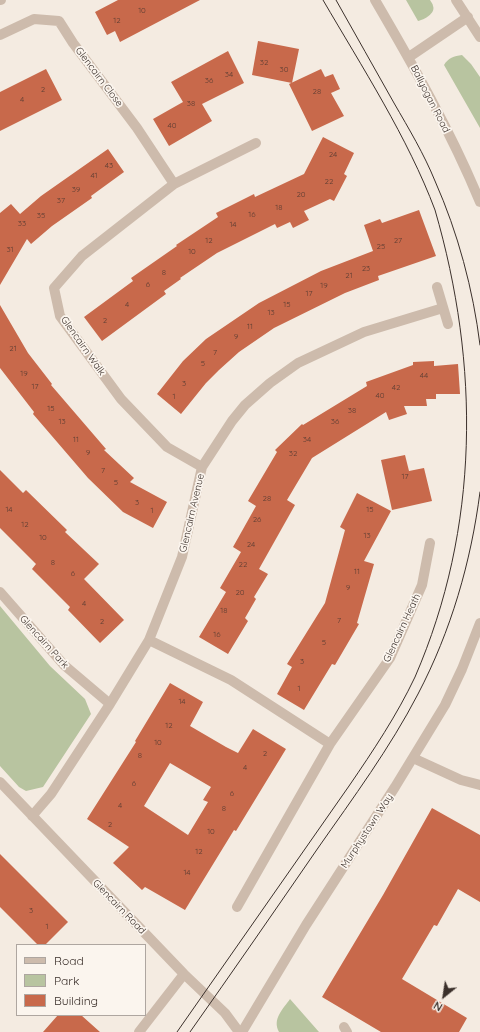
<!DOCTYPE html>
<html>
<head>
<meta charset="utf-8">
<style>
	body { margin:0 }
	#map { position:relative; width:480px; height:1032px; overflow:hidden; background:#f4ebe1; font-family:Quicksand,sans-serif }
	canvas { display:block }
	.legend { position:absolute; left:16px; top:944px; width:130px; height:72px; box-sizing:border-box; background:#fbf5ee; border:1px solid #aea6a0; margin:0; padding:5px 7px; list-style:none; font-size:12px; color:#3b302b }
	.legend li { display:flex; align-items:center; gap:8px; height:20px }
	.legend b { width:20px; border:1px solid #aea6a0 }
	.north { position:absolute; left:424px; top:976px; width:40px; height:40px; -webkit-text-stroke:3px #fbf5ee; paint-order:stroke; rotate:210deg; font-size:11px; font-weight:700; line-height:16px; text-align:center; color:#3b302b }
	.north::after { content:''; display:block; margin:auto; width:14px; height:18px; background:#3b302b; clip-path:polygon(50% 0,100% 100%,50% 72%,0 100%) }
</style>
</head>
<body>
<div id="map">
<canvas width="480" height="1032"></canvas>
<ul class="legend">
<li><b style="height:5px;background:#cdbbac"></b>Road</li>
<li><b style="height:11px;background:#b8c4a0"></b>Park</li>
<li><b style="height:11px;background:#c8694b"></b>Building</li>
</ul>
<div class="north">N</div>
</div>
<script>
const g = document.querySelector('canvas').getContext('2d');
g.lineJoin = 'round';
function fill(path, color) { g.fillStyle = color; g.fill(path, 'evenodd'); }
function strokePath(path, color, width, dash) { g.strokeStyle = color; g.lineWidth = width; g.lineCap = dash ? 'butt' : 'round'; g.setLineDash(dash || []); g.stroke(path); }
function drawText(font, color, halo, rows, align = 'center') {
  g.font = font + ' Quicksand,sans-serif'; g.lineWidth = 3.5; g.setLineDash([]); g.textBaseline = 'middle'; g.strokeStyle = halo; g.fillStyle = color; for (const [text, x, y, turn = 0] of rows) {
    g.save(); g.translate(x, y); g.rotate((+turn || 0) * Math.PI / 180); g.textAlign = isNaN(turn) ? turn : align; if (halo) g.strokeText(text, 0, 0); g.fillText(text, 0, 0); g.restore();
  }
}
fill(new Path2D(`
	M406,0H430C431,2 433,4 433,6C436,13 424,20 418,21Z
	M462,55L471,64L480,77V128L444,65C448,58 454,56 462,55Z
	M0,606L50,666L85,699L91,714L43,787L26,791L19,787L0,766Z
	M290,999L319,1032H279C272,1019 283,1009 290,999Z`), '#b8c4a0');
fill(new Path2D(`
	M118,0H200L120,42L115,31L107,35L95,12Z
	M258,41L299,49L292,83L252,75Z
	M228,51L244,83L202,104L212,121L169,146L153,119L183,102L171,82Z
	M46,69L62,100L0,131V92Z
	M321,69L325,77L333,74L340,89L331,93L344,116L312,131L289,84Z
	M323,137L354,153L344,174L347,176L334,201L330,199L304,211L309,220L293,228L290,222L277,228L275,224L217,253L180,278L181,279L164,291L166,294L102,341L84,317L133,281L131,278L177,246L176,245L218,217L216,213L254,194L255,197L304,174Z
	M108,149L124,172L91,196L92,198L52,226L31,244L27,239L0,285V213L11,204L20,214L41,196Z
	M419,210L436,256L378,276L379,280L345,293L274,328L239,352L219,370L206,383L181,414L157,394L183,361L206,339L259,303L321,271L373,251L364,225L380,219L382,223Z
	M0,305L28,353L52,384L51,385L106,449L104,450L134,478L130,482L167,502L153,528L123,512L88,478L33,414L34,412L0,368Z
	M434,361V366L458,364L460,394H436V399H426L427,406H404L407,414L389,420L386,412L312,458L287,500L295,505L259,569L268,574L254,597L256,599L245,618L248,621L228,654L199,637L226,592L220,588L241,552L233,547L256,506L248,501L277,452L275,450L302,424L303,425L367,386L366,382L413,365V362Z
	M405,455L409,471L424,468L432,501L392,510L381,460Z
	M0,470L23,493L26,490L67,530L65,532L99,564L84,579L124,620L100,643L68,610L70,607L32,569L36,564L0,528Z
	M357,493L391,511L364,561L374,564L357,623L359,624L335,665L332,664L304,710L277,694L292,667L287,664L325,603L345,530L340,527Z
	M170,683L203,702L190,726L226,747L238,753L253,729L286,749L236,831L234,830L185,910L145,887L142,890L113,863L129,847L87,819L136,742L135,741ZM170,763L211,787L203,800L208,802L188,835L144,806Z
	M432,808L480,835V902L458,889L437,926L434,925L402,979L467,1018L459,1032H381L322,997L383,895Z
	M0,854L68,922L45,945H38L0,907Z
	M58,1015H81L100,1032H43Z`), '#c8694b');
strokePath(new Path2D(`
	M0,0H1
	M375,0C413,65 451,132 480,202
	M456,0L480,37
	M0,35L34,19L59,21L73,43L137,128L174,184
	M409,57L468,17
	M437,287L448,324
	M202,467L167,447L121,399L60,316L54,288L82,256L174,184L256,143
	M0,592L64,665L110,704
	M149,640L231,680L330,744
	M413,758L461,780L480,785
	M0,782L184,974L225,1013L239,1032
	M32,816L51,794L110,704L149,640L182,557L202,467L232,421L245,405L270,383L298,363L364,332L443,308
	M237,907L330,744L390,658L422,585L430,543
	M344,1027L347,1032
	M139,1032L184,974
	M242,1032L306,925L395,787L445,705L462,669L480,623`), '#cdbbac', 10);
strokePath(new Path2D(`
	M336,0C355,34 375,69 394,103C409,129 424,154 435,181C458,233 473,289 480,345
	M177,1032L349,786C373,751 397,715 415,677C480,527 480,365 435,210C408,138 362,67 323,0
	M190,1032C233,971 276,909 318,848C353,798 390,748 418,694C451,631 471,562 480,492`), '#3b302b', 1);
drawText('8px', '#5e3e33', null, [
	["10",142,11],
	["12",117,21],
	["32",264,63],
	["30",284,70],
	["34",229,75],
	["36",209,81],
	["2",43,90],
	["28",317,92],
	["4",22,100],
	["38",191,104],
	["40",172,126],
	["24",333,155],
	["43",109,166],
	["41",94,176],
	["22",329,182],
	["39",76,190],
	["20",301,195],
	["37",61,201],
	["18",279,208],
	["16",252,215],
	["35",41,216],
	["33",22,224],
	["14",233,225],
	["12",209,241],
	["27",398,241],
	["25",381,247],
	["31",10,250],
	["10",192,252],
	["23",366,269],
	["8",164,273],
	["21",349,276],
	["6",148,285],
	["19",324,286],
	["17",309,294],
	["4",127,305],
	["15",287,305],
	["13",271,313],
	["2",105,321],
	["11",250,327],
	["9",236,337],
	["21",13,349],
	["7",215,353],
	["5",203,364],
	["19",24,374],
	["44",424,376],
	["3",184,384],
	["17",35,387],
	["42",396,388],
	["40",380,396],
	["1",174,397],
	["15",51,409],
	["38",352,411],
	["13",62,422],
	["36",335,422],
	["11",76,440],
	["34",307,440],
	["9",88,453],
	["32",293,454],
	["7",103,471],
	["17",405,477],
	["5",116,483],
	["28",267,499],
	["3",137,503],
	["14",9,510],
	["15",370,510],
	["1",152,511],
	["26",257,520],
	["12",25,525],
	["13",367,536],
	["10",43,538],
	["24",251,545],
	["8",53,563],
	["22",243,565],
	["11",357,572],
	["6",73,574],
	["9",348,588],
	["20",240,593],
	["4",84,604],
	["18",224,611],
	["7",339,621],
	["2",102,622],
	["16",217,635],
	["5",324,643],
	["3",302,662],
	["1",299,689],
	["14",182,702],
	["12",169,726],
	["10",158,743],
	["2",265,754],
	["8",140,756],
	["4",245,768],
	["6",134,784],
	["6",232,794],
	["4",120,806],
	["8",224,809],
	["2",110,825],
	["10",211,832],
	["12",199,852],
	["14",187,873],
	["3",31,911],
	["1",47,927]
]);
drawText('10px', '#3b302b', '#fbf5ee', [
	["Glencairn Close",99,77,53],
	["Ballyogan Road",430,99,63],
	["Glencairn Walk",83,346,55],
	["Glencairn Avenue",192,513,-77],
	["Glencairn Heath",402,628,-65],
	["Glencairn Park",44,642,48],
	["Murphystown Way",367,831,-57],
	["Glencairn Road",119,907,46]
]);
</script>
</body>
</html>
